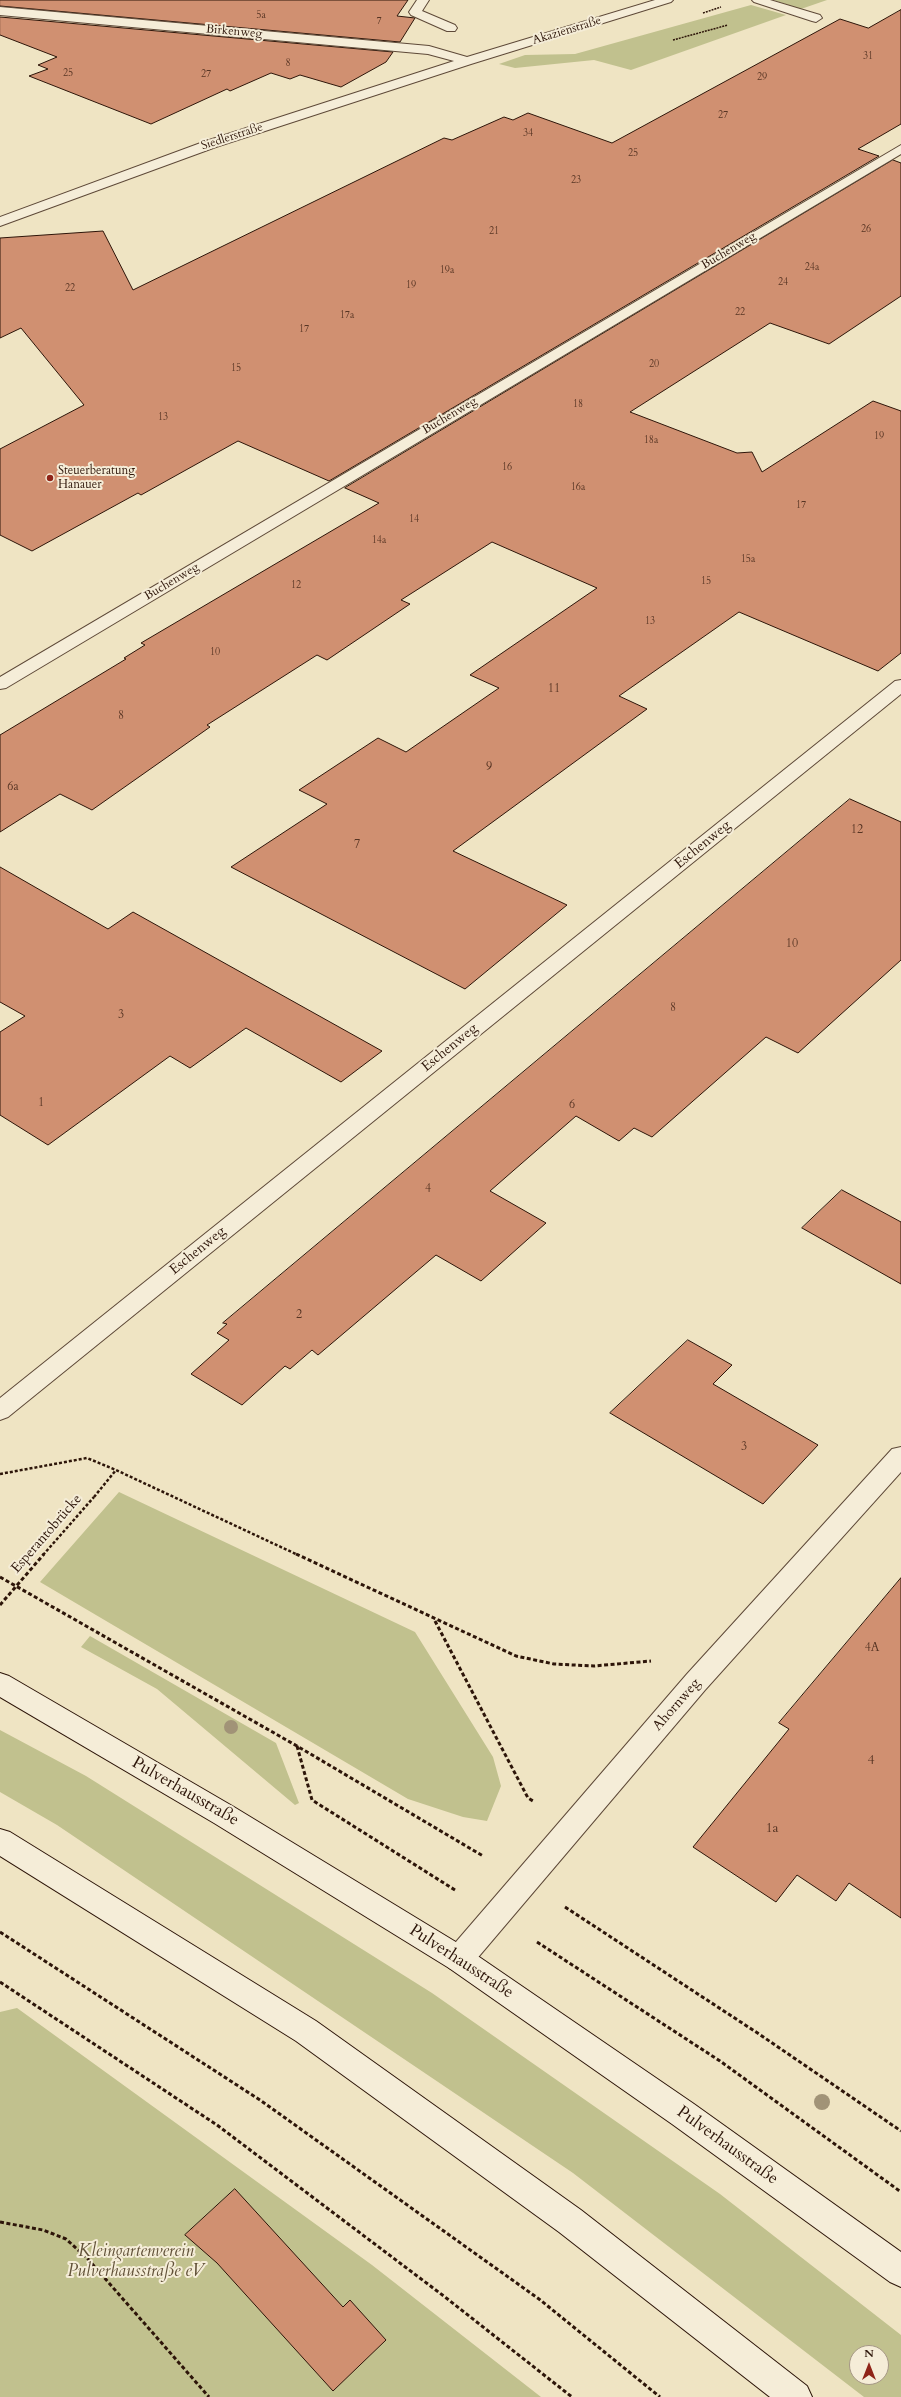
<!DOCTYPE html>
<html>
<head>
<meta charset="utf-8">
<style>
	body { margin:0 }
	#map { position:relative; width:901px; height:2397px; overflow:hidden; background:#efe4c3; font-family:Cardo,serif }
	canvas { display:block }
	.north { position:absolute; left:849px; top:2345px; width:40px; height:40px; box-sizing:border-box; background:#f5edd8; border:1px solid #a59785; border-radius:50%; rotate:0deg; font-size:11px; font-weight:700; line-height:16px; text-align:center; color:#2d1509 }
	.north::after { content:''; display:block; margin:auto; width:14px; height:18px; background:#8f2418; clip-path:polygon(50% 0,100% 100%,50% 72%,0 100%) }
</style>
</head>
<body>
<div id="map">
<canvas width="901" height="2397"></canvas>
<div class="north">N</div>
</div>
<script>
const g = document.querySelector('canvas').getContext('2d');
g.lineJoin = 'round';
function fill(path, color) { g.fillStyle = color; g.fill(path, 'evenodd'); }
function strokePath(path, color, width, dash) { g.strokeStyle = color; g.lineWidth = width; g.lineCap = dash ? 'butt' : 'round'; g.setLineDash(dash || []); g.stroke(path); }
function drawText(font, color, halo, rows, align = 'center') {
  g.font = font + ' Cardo,serif'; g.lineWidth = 4; g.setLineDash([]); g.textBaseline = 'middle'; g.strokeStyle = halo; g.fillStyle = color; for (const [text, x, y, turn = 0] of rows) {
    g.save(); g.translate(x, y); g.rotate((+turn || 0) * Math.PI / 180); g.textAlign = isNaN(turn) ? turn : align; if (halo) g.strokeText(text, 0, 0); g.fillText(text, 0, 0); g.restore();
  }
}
fill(new Path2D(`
	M773,0H827L801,9Z
	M751,5L786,15L631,70L594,60L515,68L499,64L525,55L575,54Z
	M119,1492L415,1632L493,1757L501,1786L487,1821L463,1817L408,1799L40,1582Z
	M90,1636L276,1743L299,1803L295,1805L157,1689L81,1647Z
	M0,1730L86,1776L432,1993L720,2194L901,2335V2397H864L573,2173L57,1825L0,1792ZM857,2353H881V2377H857Z
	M17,2008L372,2265L541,2397H0V2012Z`), '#c1c18e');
const building = new Path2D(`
	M0,0H408L397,16L415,18L400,42L0,6Z
	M901,10V124L858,149L879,156L329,481L238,441L141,495L138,493L32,551L0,535V449L84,405L21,328L0,338V238L103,231L133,290L444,138L452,140L504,117L513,120L528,113L612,143L840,19L868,28Z
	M0,17L393,52L386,62L341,87L300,75L290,79L271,73L230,91L227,89L151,124L29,76L48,69L38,65L57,57L0,35Z
	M893,160L901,163V296L829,344L770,323L630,412L737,453L752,452L762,472L873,401L901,411V653L878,671L739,612L619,696L647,709L453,851L567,905L465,989L231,867L327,804L299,790L378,738L406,752L499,688L470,675L597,588L492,542L401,600L410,604L327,660L317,655L207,725L210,727L92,810L60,794L0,832V735L126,659L124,658L145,645L141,643L379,503L345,488Z
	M850,799L901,822V960L798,1053L766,1037L652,1137L634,1128L619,1141L576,1116L490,1191L546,1223L481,1281L436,1255L318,1355L312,1350L290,1369L285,1366L242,1405L191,1374L229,1340L217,1333L227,1324L223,1323Z
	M0,867L108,929L133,912L382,1051L341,1082L246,1028L190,1068L170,1056L48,1145L0,1115V1032L25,1016L0,1002Z
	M842,1190L901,1222V1284L802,1228Z
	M688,1340L732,1365L713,1384L818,1445L763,1504L610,1413Z
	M901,1578V1918L849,1883L836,1901L797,1875L776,1902L693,1847L789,1729L779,1723Z
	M235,2189L343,2307L350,2300L386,2340L333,2391L217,2263L185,2235Z`);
fill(building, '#d09071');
strokePath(building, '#2d1509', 1);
const service = new Path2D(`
	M417,0H429L422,11L455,25L457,28L455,31H447L411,15L409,12Z
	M752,0H770L820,15L822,18L816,22L812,21L754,2Z`);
const minor = new Path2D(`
	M655,0H673L671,2L471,64L216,147L0,226V217L206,141L454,61L428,54L0,15V7L429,46L467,57Z
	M901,145V154L6,688L0,689V677Z
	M901,680V694L8,1417L0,1420V1398L895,681Z
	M901,1447V1472L705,1690L469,1968L459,1972L449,1968L445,1959L449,1950L687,1674L892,1449Z`);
const secondary = new Path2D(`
	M0,1673L9,1676L234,1807L469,1950L694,2104L901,2252V2287L890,2282L672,2124L449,1968L214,1823L0,1697Z
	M0,1829L10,1832L316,2021L581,2210L807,2386L812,2397H770L559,2232L296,2041L0,1856Z`);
strokePath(service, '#5e4938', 2);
strokePath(minor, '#5e4938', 2);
strokePath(secondary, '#2d1509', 2);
strokePath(new Path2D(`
	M703,13L721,7
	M673,40L728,25`), '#2d1509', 1.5, [2, 1]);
strokePath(new Path2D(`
	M0,1474L87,1458L116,1470
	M94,1497L116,1470L298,1555`), '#2d1509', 2.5, [3, 2]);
strokePath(new Path2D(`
	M296,1554L516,1656L554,1664L594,1666L651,1661
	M0,1577L297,1746L483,1856
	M435,1621L528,1798L533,1801
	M297,1746L312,1800L455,1890
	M565,1907L759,2034L901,2131
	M0,1932L260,2100L539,2299L660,2397
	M537,1942L720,2061L901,2192
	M0,1982L217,2125L445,2297L572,2397
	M0,2222L43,2230L66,2239L87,2258L209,2397`), '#2d1509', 3, [4, 2.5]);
fill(service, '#f5edd8');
fill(minor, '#f5edd8');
fill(secondary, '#f5edd8');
strokePath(new Path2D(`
	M43,1555L94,1497`), '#2d1509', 2.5, [3, 2]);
strokePath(new Path2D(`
	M0,1605L44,1554`), '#2d1509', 3, [4, 2.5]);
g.fillStyle = '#a19377';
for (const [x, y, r] of [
	[231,1727,7],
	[822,2102,8]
]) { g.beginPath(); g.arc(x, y, r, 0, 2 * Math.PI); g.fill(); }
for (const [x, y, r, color] of [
	[50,478,4,"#8f2418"]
]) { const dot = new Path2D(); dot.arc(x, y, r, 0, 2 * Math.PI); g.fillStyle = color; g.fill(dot); strokePath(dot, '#f5edd8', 1.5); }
drawText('10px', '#563423', null, [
	["5a",261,16],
	["7",379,22],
	["31",868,57],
	["8",288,64],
	["25",68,74],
	["27",206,75],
	["29",762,78],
	["27",723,116],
	["34",528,134],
	["25",633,154],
	["23",576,181],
	["26",866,230],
	["21",494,232],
	["24a",812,268],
	["19a",447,271],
	["24",783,283],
	["19",411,286],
	["22",70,289],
	["22",740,313],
	["17a",347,316],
	["17",304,330],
	["20",654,365],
	["15",236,369],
	["18",578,405],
	["13",163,418],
	["19",879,437],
	["18a",651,441],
	["16",507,468],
	["16a",578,488],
	["17",801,506],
	["14",414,520],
	["14a",379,541],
	["15a",748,560],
	["15",706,582],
	["12",296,586],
	["13",650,622],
	["10",215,653]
]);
drawText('12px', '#2d1509', '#f5edd8', [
	["Akazienstraße",567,31,-17],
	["Birkenweg",234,32,5],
	["Siedlerstraße",232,137,-18],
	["Buchenweg",729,251,-31],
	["Buchenweg",450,416,-31],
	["Buchenweg",172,582,-31]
]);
drawText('12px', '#2d1509', '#f5edd8', [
	["Steuerberatung",58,471],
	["Hanauer",58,485]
], 'left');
drawText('12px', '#563423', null, [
	["11",554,689],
	["8",121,716],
	["9",489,767],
	["6a",13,787],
	["12",857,830],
	["7",357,845],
	["10",792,944],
	["8",673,1008],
	["3",121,1015],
	["1",41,1103],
	["6",572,1105],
	["4",428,1189],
	["2",299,1315],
	["3",744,1447],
	["4A",872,1648]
]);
drawText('14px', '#2d1509', '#f5edd8', [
	["Eschenweg",703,845,-39],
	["Eschenweg",450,1048,-39],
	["Eschenweg",198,1251,-39],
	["Esperantobrücke",47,1534,-49],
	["Ahornweg",677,1705,-49]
]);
drawText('14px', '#563423', null, [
	["4",871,1761],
	["1a",772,1829]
]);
drawText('17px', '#2d1509', '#f5edd8', [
	["Pulverhausstraße",185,1792,30],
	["Pulverhausstraße",461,1962,33],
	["Pulverhausstraße",727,2146,36]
]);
drawText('italic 17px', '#615138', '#f5edd8', [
	["Kleingartenverein",136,2252],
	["Pulverhausstraße eV",136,2272]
]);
</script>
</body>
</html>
